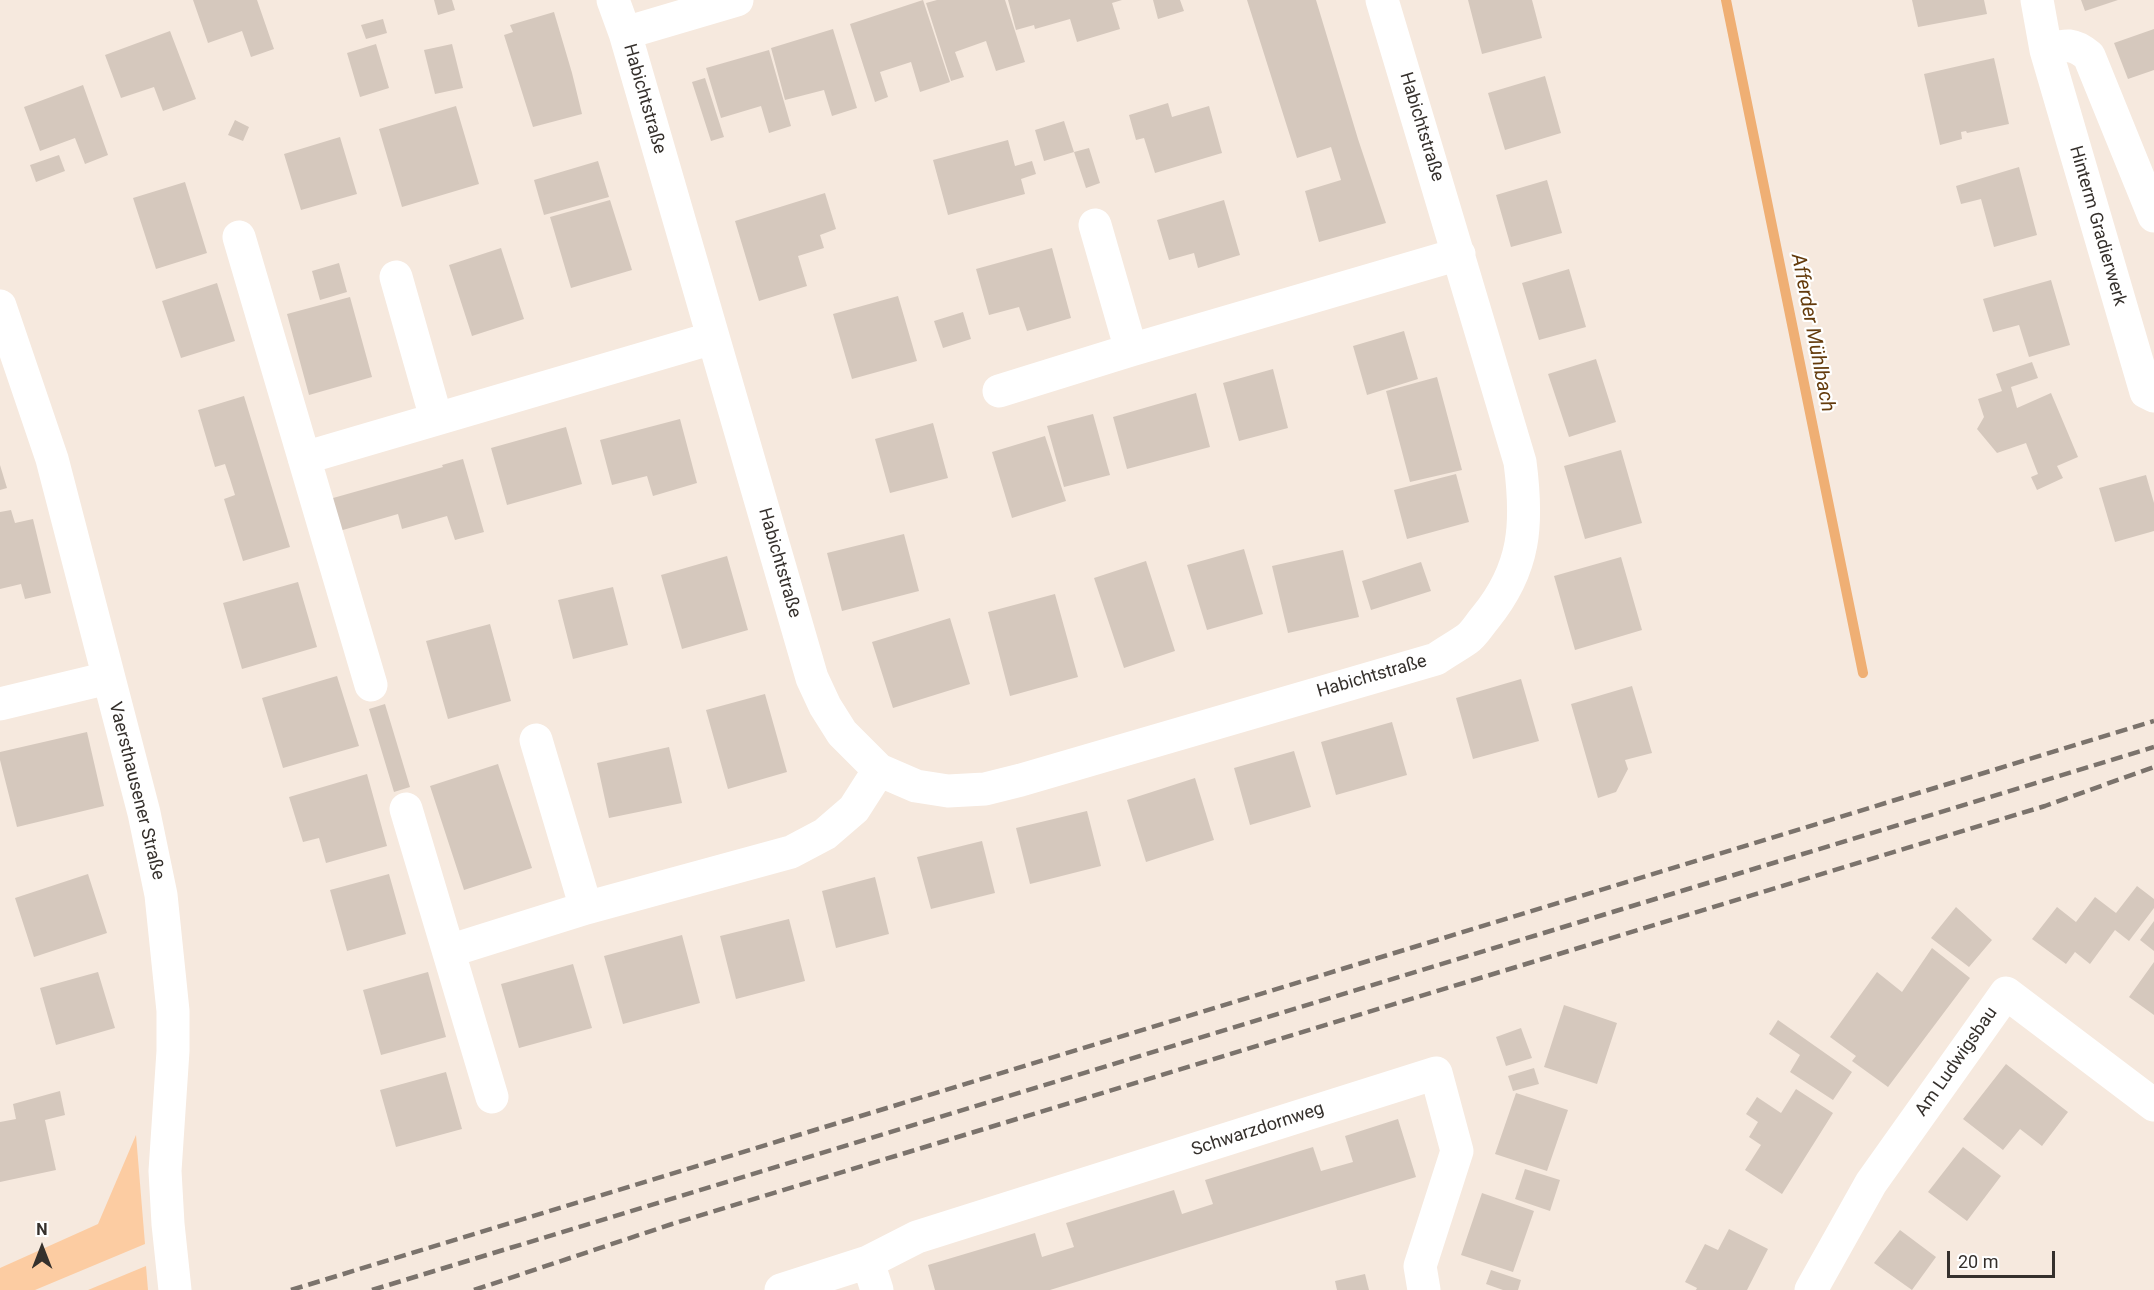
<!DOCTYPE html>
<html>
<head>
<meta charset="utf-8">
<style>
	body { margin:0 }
	#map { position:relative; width:2154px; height:1290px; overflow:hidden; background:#f6e9de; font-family:Roboto,sans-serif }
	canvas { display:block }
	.north { position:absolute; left:12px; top:1218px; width:60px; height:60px; -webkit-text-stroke:4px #fff; paint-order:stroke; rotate:0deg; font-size:16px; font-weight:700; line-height:24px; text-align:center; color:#35302c }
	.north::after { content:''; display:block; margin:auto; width:21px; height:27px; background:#35302c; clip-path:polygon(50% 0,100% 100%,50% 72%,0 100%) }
	.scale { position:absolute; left:1947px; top:1251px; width:108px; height:27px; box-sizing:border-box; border:3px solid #35302c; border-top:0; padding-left:8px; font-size:18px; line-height:21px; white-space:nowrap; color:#35302c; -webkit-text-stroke:4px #fff; paint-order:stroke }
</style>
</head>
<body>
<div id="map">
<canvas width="2154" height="1290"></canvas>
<div class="north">N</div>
<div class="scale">20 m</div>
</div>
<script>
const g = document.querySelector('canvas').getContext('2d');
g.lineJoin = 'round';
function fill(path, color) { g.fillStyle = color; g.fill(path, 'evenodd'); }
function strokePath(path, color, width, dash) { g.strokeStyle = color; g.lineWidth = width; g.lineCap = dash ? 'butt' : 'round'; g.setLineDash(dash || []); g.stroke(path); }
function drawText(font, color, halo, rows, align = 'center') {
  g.font = font + ' Roboto,sans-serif'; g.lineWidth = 4.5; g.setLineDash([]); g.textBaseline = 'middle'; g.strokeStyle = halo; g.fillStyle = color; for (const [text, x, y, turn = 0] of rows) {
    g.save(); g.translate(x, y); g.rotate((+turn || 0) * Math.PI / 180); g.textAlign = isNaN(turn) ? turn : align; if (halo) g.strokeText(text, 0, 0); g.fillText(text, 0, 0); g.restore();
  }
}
fill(new Path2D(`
	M136,1135L145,1244L35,1290H0V1268L98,1224Z
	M146,1266L148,1290H88Z`), '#fccca2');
strokePath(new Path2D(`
	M1726,0L1863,673`), '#efaf74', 10);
fill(new Path2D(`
	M193,0H257L274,49L251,57L242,31L208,43Z
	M434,0H452L455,10L438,15Z
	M923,0L950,82L920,92L911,62L880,72L888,97L875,102L850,24Z
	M937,0H1005L1025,62L996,71L986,41L955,52L964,77L951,81L926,3Z
	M1008,0H1122L1112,3L1120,29L1077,42L1070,19L1035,29L1034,25L1016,30Z
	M1153,0H1180L1184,11L1158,19Z
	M1247,0H1316L1358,139L1386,223L1319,242L1305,191L1341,180L1331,147L1297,158Z
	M1468,0H1532L1542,38L1482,54Z
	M1912,0H1984L1987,14L1918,27Z
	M2081,0H2118L2085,11Z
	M554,12L572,73L582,114L533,127L504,35L513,32L510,25Z
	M383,19L387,33L366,39L361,25Z
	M833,29L857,108L832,116L824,90L785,100L771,48Z
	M2154,29V70L2128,79L2114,43Z
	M170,31L196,99L163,111L154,87L121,98L105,55Z
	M376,44L389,88L360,97L347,53Z
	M452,44L463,88L435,94L424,50Z
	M769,50L791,126L769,133L761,106L721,118L706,68Z
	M1994,58L2009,124L1967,133L1966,131L1961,132L1962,139L1940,145L1924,74Z
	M1545,76L1561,133L1505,150L1488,93Z
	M705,78L724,137L711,141L692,82Z
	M83,85L108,155L85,164L75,138L40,151L24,107Z
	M1168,103L1172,117L1209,106L1222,153L1155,173L1144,138L1136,140L1129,115Z
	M456,106L479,184L402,207L379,129Z
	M235,120L249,127L243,141L228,135Z
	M1064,121L1074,152L1089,148L1100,183L1086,188L1074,152L1044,161L1035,130Z
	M340,137L357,194L301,210L284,154Z
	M1008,140L1015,166L1032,161L1036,174L1021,179L1025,194L948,215L933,160Z
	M59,155L65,171L36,182L30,165Z
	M598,161L609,197L544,215L534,180Z
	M2019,167L2037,235L1994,247L1981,199L1961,204L1956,186Z
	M1547,180L1562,233L1511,247L1496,195Z
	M185,182L207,253L156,269L133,198Z
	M825,193L836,229L820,235L824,248L798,256L807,286L759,301L735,221Z
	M610,200L632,270L571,288L550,217Z
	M1224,200L1240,255L1198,268L1194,253L1169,260L1157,220Z
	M501,248L524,319L472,336L449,265Z
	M1052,248L1071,318L1027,331L1019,307L989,315L976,269Z
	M339,263L347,292L320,300L312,271Z
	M1569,269L1586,327L1539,340L1522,283Z
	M2051,280L2070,345L2029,357L2019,325L1993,332L1983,299Z
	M217,283L235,341L181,358L162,301Z
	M898,296L917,361L852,379L833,314Z
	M350,297L372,377L309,395L287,314Z
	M963,312L971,339L943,348L934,321Z
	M1404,331L1418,379L1367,395L1353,346Z
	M1596,359L1616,422L1569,437L1548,374Z
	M2032,362L2038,378L2011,387L2017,408L2051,393L2078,457L2057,466L2063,478L2037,490L2031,477L2038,474L2026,443L1997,453L1977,429L1984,417L1978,399L2002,391L1996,374Z
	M1273,369L1288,428L1239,441L1223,383Z
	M1437,377L1462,470L1410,482L1386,391Z
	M1196,393L1210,447L1127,469L1113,417Z
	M244,396L290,547L243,561L224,499L235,495L230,479L225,464L215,467L198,410Z
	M1093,414L1110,475L1064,487L1047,426Z
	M680,419L697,483L653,496L647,476L612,485L600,440Z
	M933,423L948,478L890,493L875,439Z
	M566,427L582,484L507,505L491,448Z
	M1045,436L1066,501L1012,518L992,452Z
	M1621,450L1642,523L1585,539L1564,466Z
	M463,459L484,532L455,540L447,516L402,529L398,514L336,532L326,500L443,467L442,465Z
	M0,465L7,488L0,490Z
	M1456,474L1469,522L1407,539L1394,490Z
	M2146,475L2154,503V531L2115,542L2099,488Z
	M11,510L15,523L33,519L51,593L25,599L21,584L0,589V512Z
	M904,534L919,591L842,611L827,553Z
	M1244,549L1263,614L1207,630L1187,565Z
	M1343,550L1359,617L1288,633L1272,566Z
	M727,556L748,630L682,649L661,575Z
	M1621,557L1642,630L1575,650L1554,576Z
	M1146,561L1175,651L1124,668L1094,578Z
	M1421,562L1431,591L1371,610L1362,581Z
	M298,582L317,647L242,669L223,603Z
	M613,587L628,645L573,659L558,600Z
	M1055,594L1078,677L1010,696L988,612Z
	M950,618L970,684L893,708L872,642Z
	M490,624L511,701L448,719L426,641Z
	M337,676L359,746L283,768L262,698Z
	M1521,679L1539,741L1473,759L1456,698Z
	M1632,686L1652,753L1625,760L1628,769L1616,792L1598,798L1571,704Z
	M765,694L787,772L728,789L706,710Z
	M385,704L410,787L394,792L369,709Z
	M1392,722L1407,775L1336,795L1321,742Z
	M87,732L104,806L17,827L0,760V752Z
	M669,747L682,803L609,818L597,763Z
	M1294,751L1311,807L1250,825L1234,768Z
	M498,764L532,868L464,890L430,786Z
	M367,774L387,846L326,863L319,838L303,842L289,797Z
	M1195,778L1214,840L1146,862L1127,800Z
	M1087,811L1101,866L1030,884L1016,828Z
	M982,841L995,893L931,909L917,857Z
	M88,874L107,933L34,957L15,898Z
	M389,874L406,934L347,951L330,890Z
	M875,877L889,934L836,948L822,891Z
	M2137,886L2154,899V908L2129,941L2115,930L2090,964L2075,952L2066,964L2032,939L2057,907L2076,922L2095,897L2116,913Z
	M1956,907L1992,940L1969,967L1931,938Z
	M789,919L805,981L736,999L720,936Z
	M2154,921V951L2140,940Z
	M682,935L700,1003L623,1024L604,956Z
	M1932,948L1970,978L1888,1087L1852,1061L1856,1056L1830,1037L1877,972L1902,992Z
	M2154,962V1015L2129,997Z
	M573,964L592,1028L519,1048L501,984Z
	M98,972L115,1028L56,1045L40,988Z
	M428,972L446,1037L381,1055L363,990Z
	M1564,1005L1617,1023L1597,1084L1544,1067Z
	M1778,1020L1852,1072L1833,1100L1790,1072L1800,1055L1769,1034Z
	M1521,1028L1532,1058L1506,1066L1496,1037Z
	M2006,1064L2068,1112L2042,1146L2020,1129L2003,1150L1963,1119Z
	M1534,1068L1539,1084L1513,1091L1508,1076Z
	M446,1072L462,1129L396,1147L380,1090Z
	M1796,1089L1833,1113L1782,1194L1745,1170L1761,1145L1749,1137L1758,1122L1746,1114L1757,1097L1781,1113Z
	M60,1091L65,1115L45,1120L56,1170L0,1182V1122L16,1119L13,1104Z
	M1516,1093L1568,1110L1547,1171L1495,1154Z
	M1398,1119L1416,1177L1050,1290H935L928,1265L1035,1233L1042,1257L1074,1247L1066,1223L1174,1190L1182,1214L1213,1204L1205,1180L1313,1147L1321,1171L1353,1162L1345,1136Z
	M1963,1147L2001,1176L1967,1221L1928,1192Z
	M1525,1169L1560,1180L1550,1211L1515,1199Z
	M1482,1193L1534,1211L1513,1272L1461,1255Z
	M1729,1229L1768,1249L1747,1290H1696L1697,1288L1685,1282L1705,1244L1718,1250Z
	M1900,1230L1936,1257L1912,1290L1874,1263Z
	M1491,1270L1521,1280L1518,1290H1503L1486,1284Z
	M1365,1274L1369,1290H1337L1335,1281Z`), '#d5c8bd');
strokePath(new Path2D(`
	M613,0L625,33L812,678L825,706L842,733L879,770L916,786L948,791L985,789L1021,780L1436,659C1446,652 1457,646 1467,639C1474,634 1479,625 1485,618C1526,568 1528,523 1520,462L1382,0
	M2037,0L2046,50L2146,392L2154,396
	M625,33L737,0
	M2046,50C2065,45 2072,42 2089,56L2154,216
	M1095,225L1131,350
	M239,237L371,685
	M396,277L436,418
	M0,306L52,459L144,813L161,895L173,1011V1051L165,1171L168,1224L175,1290
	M999,391L1131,350L1459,254
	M304,458L713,338
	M0,704L108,678
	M536,740L586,908
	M406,809L492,1097
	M449,951L586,908L791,852L825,834L854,809L879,770
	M868,1262L877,1290
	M781,1290L868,1262L917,1237L1436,1073L1457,1151L1420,1266L1424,1290
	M1811,1290L1871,1183L2006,993L2154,1105`), '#fff', 33);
strokePath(new Path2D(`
	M291,1290L2154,721
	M372,1290L2154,747
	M474,1290L672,1224L2045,806L2154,767`), '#7b736c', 4.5, [12, 6]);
drawText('18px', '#35302c', '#fff', [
	["Habichtstraße",644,99,74],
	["Habichtstraße",1421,127,73],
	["Hinterm Gradierwerk",2097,226,74],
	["Habichtstraße",779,563,74],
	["Habichtstraße",1372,677,-16],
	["Vaersthausener Straße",136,791,76],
	["Am Ludwigsbau",1957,1062,-55],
	["Schwarzdornweg",1258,1130,-18]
]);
drawText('italic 20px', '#643b0c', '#fff', [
	["Afferder Mühlbach",1812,333,79]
]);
</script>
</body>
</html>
